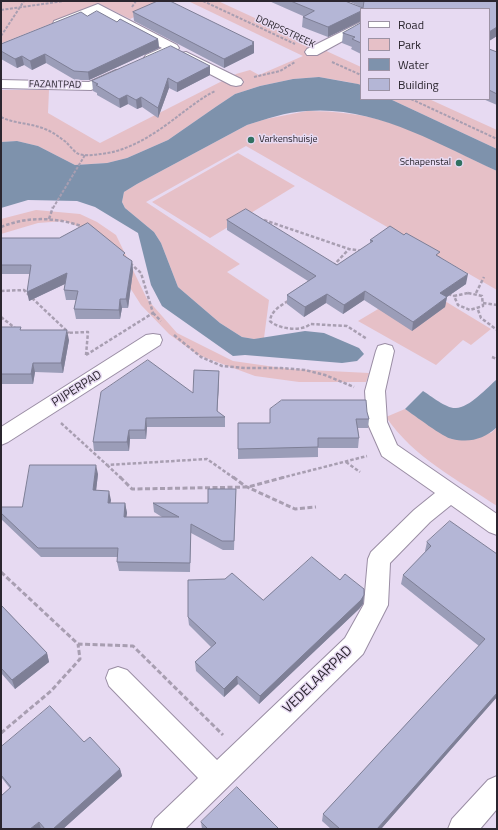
<!DOCTYPE html>
<html>
<head>
<meta charset="utf-8">
<style>
	body { margin:0 }
	#map { position:relative; width:498px; height:830px; overflow:hidden; background:#e7daf2; font-family:"Titillium Web",sans-serif }
	canvas { display:block }
	.frame { position:absolute; inset:0; border:2px solid #2b262f; pointer-events:none }
	.legend { position:absolute; left:360px; top:8px; width:130px; height:92px; box-sizing:border-box; background:#e7daf2; border:1px solid #9c92a4; margin:0; padding:5px 7px; list-style:none; font-size:12px; color:#2b262f }
	.legend li { display:flex; align-items:center; gap:8px; height:20px }
	.legend b { width:20px; border:1px solid #9c92a4 }
</style>
</head>
<body>
<div id="map">
<canvas width="498" height="830"></canvas>
<div class="frame"></div>
<ul class="legend">
<li><b style="height:5px;background:#fff"></b>Road</li>
<li><b style="height:11px;background:#e6c0c7"></b>Park</li>
<li><b style="height:11px;background:#7e92ac"></b>Water</li>
<li><b style="height:11px;background:#b4b6d6"></b>Building</li>
</ul>
</div>
<script>
const g = document.querySelector('canvas').getContext('2d');
g.lineJoin = 'round';
function fill(path, color) { g.fillStyle = color; g.fill(path, 'evenodd'); }
function strokePath(path, color, width, dash) { g.strokeStyle = color; g.lineWidth = width; g.lineCap = dash ? 'butt' : 'round'; g.setLineDash(dash || []); g.stroke(path); }
function drawText(font, color, halo, rows, align = 'center') {
  g.font = font + ' "Titillium Web",sans-serif'; g.lineWidth = 3; g.setLineDash([]); g.textBaseline = 'middle'; g.strokeStyle = halo; g.fillStyle = color; for (const [text, x, y, turn = 0] of rows) {
    g.save(); g.translate(x, y); g.rotate((+turn || 0) * Math.PI / 180); g.textAlign = isNaN(turn) ? turn : align; if (halo) g.strokeText(text, 0, 0); g.fillText(text, 0, 0); g.restore();
  }
}
fill(new Path2D(`
	M1,1H170L130,19L100,4L2,43Z
	M188,1H218L361,67V85L348,82L319,77L293,79L260,86L235,94L217,106L168,140L127,158L107,163L75,165L38,146L17,141L1,142V90H49L48,113L100,143L236,74L250,70L259,75L303,56Z
	M390,99H429L497,130V149Z
	M307,111C335,111 364,114 391,123C428,135 462,155 497,171V290L246,146L146,202L240,264L227,272L269,300L264,338L254,339L242,337L220,323L178,287L161,243L154,232L125,208L122,202L124,192L137,184L247,125L266,119Z
	M238,153L295,186L210,238L152,202Z
	M36,210L80,214L97,222L116,235L147,299L177,333L233,361L289,369L369,373L366,382H299L255,376L198,355L169,334L141,305L103,245L87,230L65,221L38,223L1,234V219Z
	M410,290L430,292L491,329L471,345L463,340L436,365L358,321Z
	M405,409L451,439L491,433L497,427V506C458,480 413,457 386,417Z`), '#e6c0c7');
fill(new Path2D(`
	M319,77L358,84L361,85V99H390L497,149V171C438,144 374,105 306,111C286,112 266,119 247,125L137,184L124,192L122,202L125,208L154,232L161,243L178,287L220,323L242,337L254,339L305,331L324,333L359,348L364,354L357,361L342,363L245,355L233,356L162,306L151,285L138,233L95,207L77,201L28,200L1,208V142L17,141L38,146L75,165L107,163L127,158L168,140L217,106L235,94L260,86L293,79Z
	M497,379V427C484,439 470,443 452,439C444,438 414,415 405,409L423,391C431,396 447,409 456,408C469,408 488,387 497,379Z`), '#7e92ac');
const street = new Path2D(`
	M98,4L177,45L179,48L177,51L156,61H146L144,58L146,55L162,48L97,13L64,27H54L53,24L54,21Z
	M361,22V31L317,55H307L305,52L307,49Z
	M186,52L241,79L243,82L241,85L236,86L231,85L181,59L179,56L181,53Z
	M116,70L121,71L123,74L121,77L91,90L1,88V80L89,82Z
	M153,334L160,335L162,340L160,345L8,442L1,445V427L146,335Z
	M385,344L392,346L394,351L385,391L387,422L397,445L497,514V535L489,532L451,505L430,522L390,563L388,605L363,654L185,829H151L155,819L198,778L109,686L106,678L109,670L118,667L127,670L217,760L345,638L364,604L368,559L371,552L414,510L435,493L382,456L367,422L365,391L376,351L378,346Z
	M497,776V809L480,829H448L452,819L488,780Z`);
strokePath(street, '#9a8da4', 2);
strokePath(new Path2D(`
	M203,1L295,44
	M132,7L136,1
	M1,10L64,1
	M1,36L24,1
	M332,62L361,75
	M254,77L280,71L295,62
	M411,99L497,139
	M1,117C15,124 31,123 45,129C53,132 59,137 66,142C70,146 75,153 79,154C86,156 94,155 101,154C131,151 159,131 182,113C193,105 203,97 215,91
	M53,208L85,155`), '#a89eb1', 2, [3, 1.5]);
strokePath(new Path2D(`
	M49,219L53,207
	M264,220L349,249L362,251
	M1,227C28,216 56,217 84,227
	M333,266L349,249
	M1,291L24,290L29,295
	M468,293L482,296L483,306L470,310L458,305L454,296Z
	M476,293L484,277
	M448,294L454,296
	M32,298L69,333
	M288,301C280,306 271,311 270,321C278,329 302,332 310,324L347,326L367,339
	M483,303L497,305
	M478,310L481,318L497,330
	M153,313L161,321
	M1,317L15,328
	M64,333L88,332L86,355
	M174,335L201,357L222,366L245,368H281L305,370L325,375L354,387
	M86,355L153,313L141,273L131,264
	M492,357L497,359
	M61,423L107,465L207,459L234,478
	M346,462L360,472
	M107,465L121,478
	M281,478L367,456`), '#a89eb1', 2.5, [3.5, 2]);
strokePath(new Path2D(`
	M120,477L132,489L248,487L285,477
	M233,477L245,486L295,509L316,507
	M1,572L78,644L133,646L223,735
	M1,733L51,691L80,659L78,644`), '#a89eb1', 3, [5, 2.5]);
fill(street, '#fff');
fill(new Path2D(`
	M269,1H345L363,8L348,1H497V36L489,41V9H361V21L328,37L302,27L303,16Z
	M133,12L254,43V53L224,68L134,21Z
	M87,16L117,22L158,39L159,48L89,80H75L46,63L32,70L24,65L17,68L1,59V44Z
	M361,23V54L351,49L352,47L342,43L343,33Z
	M489,49L497,52V105L483,99H489Z
	M210,66V75L177,92L169,88L158,118L142,107L137,109L128,104L120,108L97,95V93L93,91L92,81Z
	M227,220L337,265L370,244V240L439,256L466,284L447,297L445,307L412,331L364,300L343,314L326,303L304,317L287,304V295L308,281L227,230Z
	M1,238L126,257L132,261L133,271L128,308H122L120,319H76L74,309L76,300H66L64,290L65,284L29,301L30,274H1Z
	M1,327L21,330L69,340L63,373L35,372L33,384H1Z
	M219,371V381L217,412L225,417V427H147L146,439H130L129,451H94L93,442L193,393Z
	M270,409L367,412L369,419L368,428H358L359,438L358,448H318V457L238,459V423H270Z
	M98,474L96,490L111,500L110,503H125L127,513L126,517H162L154,512L153,503H208L236,489L234,550H223L191,533L190,572L119,571L117,562L118,557H41L1,519V507H22Z
	M427,542L497,554V697L381,829H331L322,821L323,814L479,646L401,584L403,575L426,552L425,551Z
	M340,580L364,595L363,604L359,609L259,704L238,684L224,697L196,671L195,662L211,647L189,625L188,617L263,600Z
	M1,605L47,653L49,662L15,689L1,673Z
	M84,742L120,769L122,776L63,829H42L1,777V747Z
	M201,822L279,829H202Z`), '#9b9db8');
fill(new Path2D(`
	M361,11V21L328,37V27Z
	M497,27V36L489,41V32Z
	M158,39L159,48L89,80L88,72Z
	M254,42V53L224,68V59Z
	M45,54L46,63L32,70L30,61Z
	M22,56L24,65L17,68L15,59Z
	M210,66V75L177,92V83Z
	M168,78L169,88L158,118V108Z
	M127,95L128,104L120,108L119,99Z
	M141,97L142,107L137,109L136,100Z
	M132,261L133,271L128,308L126,299Z
	M67,273L69,282L29,301L27,292Z
	M468,274L466,284L438,303L440,293Z
	M365,291L364,300L343,314L344,305Z
	M327,294L326,303L304,317L305,307Z
	M447,297L445,307L412,331L413,322Z
	M120,299L122,308L120,319L119,310Z
	M67,330L69,340L63,373L61,363Z
	M33,363L35,372L33,384L31,374Z
	M219,371V381L217,417V411Z
	M146,418L147,427L146,439L145,430Z
	M129,430L130,439L129,451L127,442Z
	M96,465L98,474L95,500L93,490Z
	M109,491L111,500L109,512L108,503Z
	M125,503L127,513L125,526L124,517Z
	M364,595L363,604L359,609L259,704L260,696Z
	M47,653L49,662L15,689L12,680Z
	M237,676L238,684L224,697V689Z
	M497,693V697L381,829H377Z
	M120,769L122,776L63,829H53Z
	M39,822L41,828L40,829H30Z`), '#7e7f96');
const building = new Path2D(`
	M158,1H170L254,42L252,43L254,44L224,59L133,12Z
	M291,1H345L363,8L364,1H497V27L489,32V9H361V11L328,27L303,17L314,11Z
	M97,11L117,22L120,19L158,39L88,72L74,71L45,54L30,61L22,56L15,59L1,51V44L81,12L87,16Z
	M361,23V43L352,39L355,37L343,33Z
	M171,46L210,66L177,83L168,78L158,108L141,97L136,100L127,95L119,99L96,85L98,84L92,81Z
	M489,49L497,52V94L489,90Z
	M246,209L337,265L373,241L370,240L390,226L404,235L406,233L440,252L436,255L468,274L440,293L447,297L413,322L365,291L344,305L327,294L305,307L287,295L316,276L227,220Z
	M88,223L125,253L123,255L132,261L126,299H120L119,310L74,309L78,291L64,290L67,273L27,292L31,265H1V238H59Z
	M1,327H21L20,330H67L61,363H33L31,374H1Z
	M148,360L193,393L194,370L219,371L217,411L225,417L146,418L145,430H129L127,442H93L101,392Z
	M282,400H366L367,412L369,419H356L359,438H318V447L238,449V423H270V409Z
	M30,465H96L93,490L109,491L108,503H125L124,517H179L153,503H208V489H236L234,541H222L191,524L190,563L117,562L118,548H38L1,513V507H22Z
	M450,521L497,554V693L377,829H340L323,814L485,639L403,575L431,546L427,542Z
	M312,557L340,580L345,574L364,589V595L361,600L260,696L237,676L224,689L195,662L216,643L188,617V580L225,579L232,573L263,600Z
	M1,605L47,653L12,680L1,668Z
	M50,706L84,742L90,737L120,769L53,829H45L39,822L30,829H1V796L11,787L1,775V747Z
	M237,787L279,829H208L201,822Z`);
fill(building, '#b4b6d6');
strokePath(building, '#7e7f96', 1);
for (const [x, y, r, color] of [
	[251,140,4,"#307161"],
	[459,163,4,"#307161"]
]) { const dot = new Path2D(); dot.arc(x, y, r, 0, 2 * Math.PI); g.fillStyle = color; g.fill(dot); strokePath(dot, '#e7daf2', 1.5); }
drawText('10px', '#2b262f', '#e7daf2', [
	["DORPSSTREEK",285,32,25],
	["FAZANTPAD",55,85,1]
]);
drawText('10px', '#2b262f', '#e7daf2', [
	["Varkenshuisje",259,140],
	["Schapenstal",451,163,"right"]
], 'left');
drawText('12px', '#2b262f', '#e7daf2', [
	["PIJPERPAD",77,389,-32]
]);
drawText('14px', '#2b262f', '#e7daf2', [
	["VEDELAARPAD",318,680,-44]
]);
</script>
</body>
</html>
